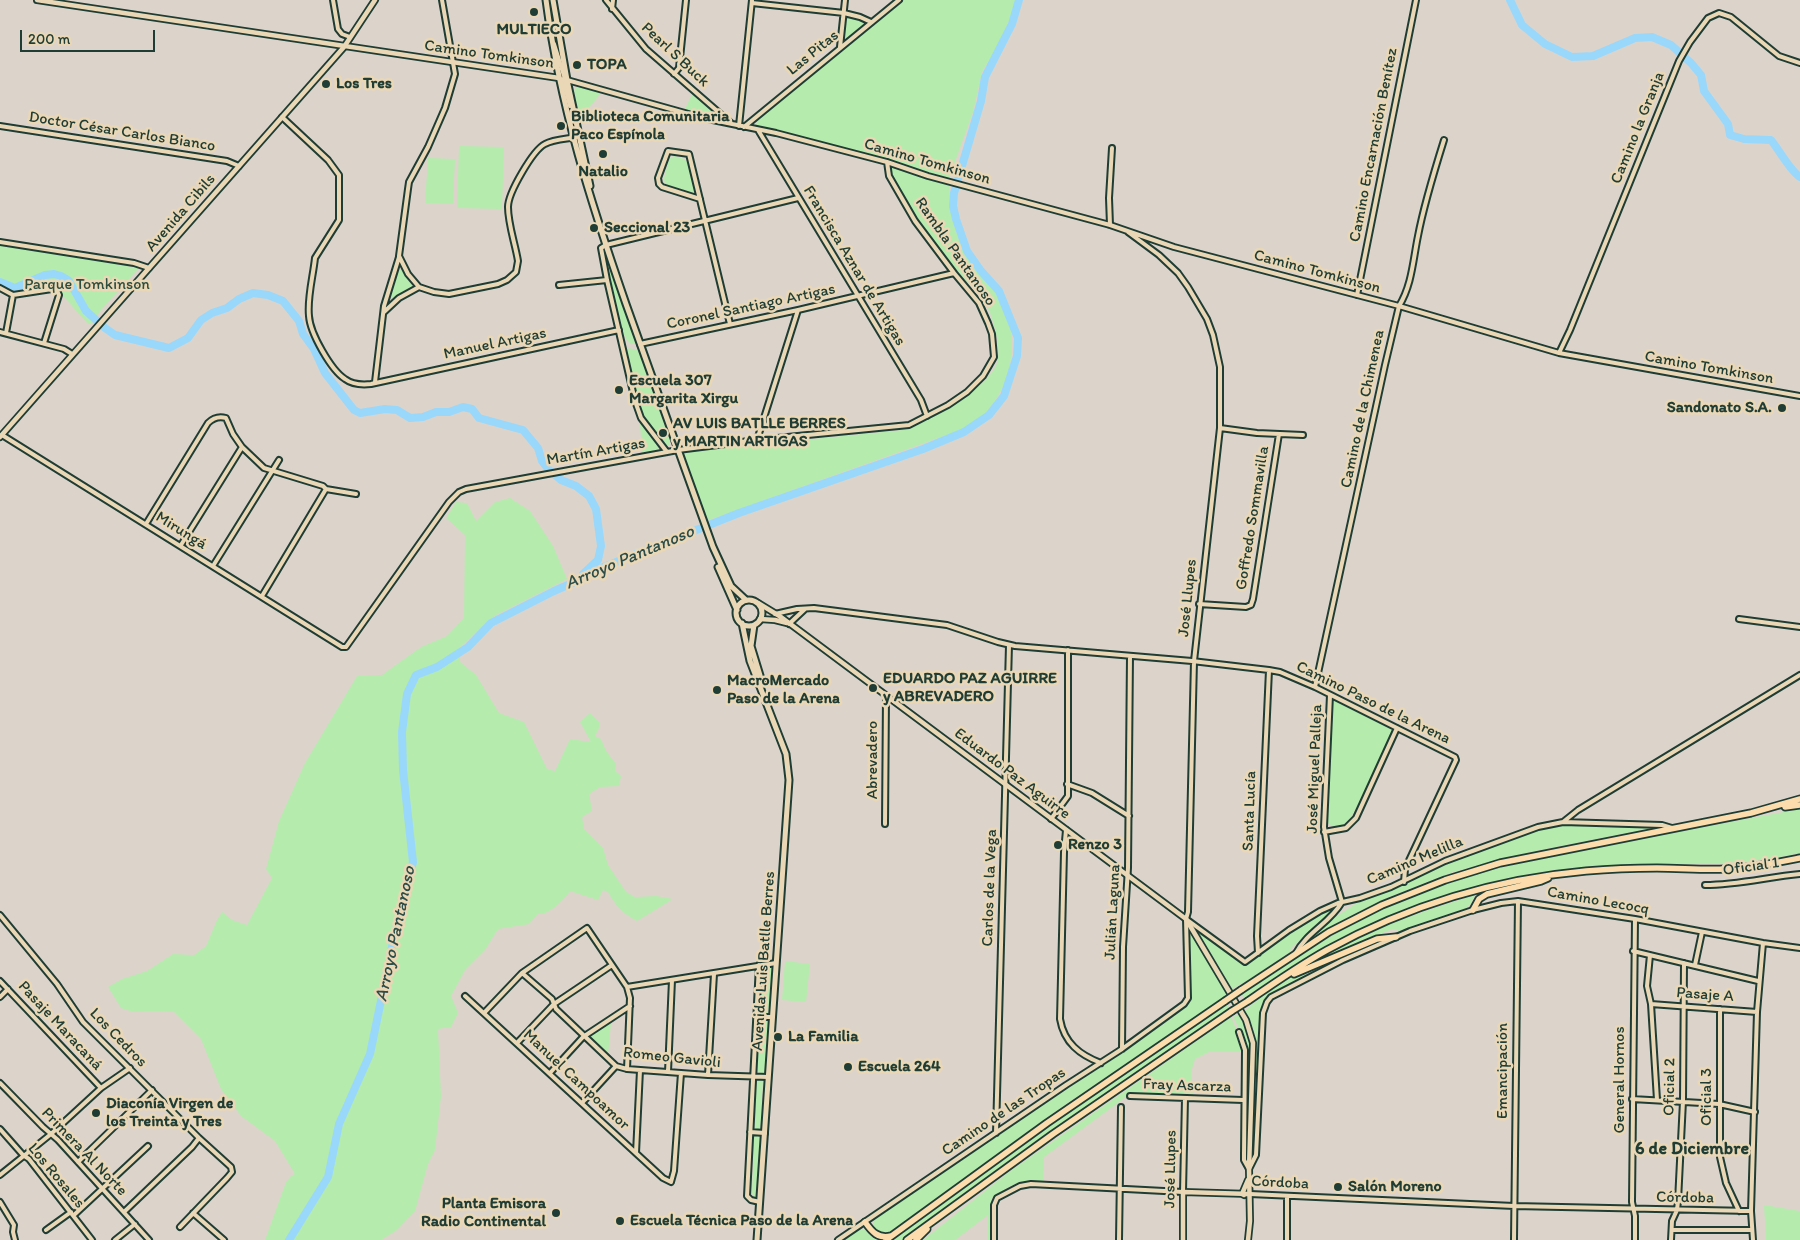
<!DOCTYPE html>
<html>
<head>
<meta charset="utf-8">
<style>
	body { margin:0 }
	#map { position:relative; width:1800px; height:1240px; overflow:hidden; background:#dcd4cb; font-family:Itim,sans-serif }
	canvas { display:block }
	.scale { position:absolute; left:20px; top:30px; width:135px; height:22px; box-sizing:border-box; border:2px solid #1f3d34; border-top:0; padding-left:6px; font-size:15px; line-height:18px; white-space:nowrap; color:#1f3d34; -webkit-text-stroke:4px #ead7b5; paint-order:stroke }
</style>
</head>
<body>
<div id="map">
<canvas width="1800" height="1240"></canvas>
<div class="scale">200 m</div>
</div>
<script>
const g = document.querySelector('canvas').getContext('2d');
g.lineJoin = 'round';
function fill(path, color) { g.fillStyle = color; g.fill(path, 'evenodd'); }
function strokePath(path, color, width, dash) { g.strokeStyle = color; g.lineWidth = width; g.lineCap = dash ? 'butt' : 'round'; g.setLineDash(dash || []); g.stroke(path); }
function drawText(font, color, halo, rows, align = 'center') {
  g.font = font + ' Itim,sans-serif'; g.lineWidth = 5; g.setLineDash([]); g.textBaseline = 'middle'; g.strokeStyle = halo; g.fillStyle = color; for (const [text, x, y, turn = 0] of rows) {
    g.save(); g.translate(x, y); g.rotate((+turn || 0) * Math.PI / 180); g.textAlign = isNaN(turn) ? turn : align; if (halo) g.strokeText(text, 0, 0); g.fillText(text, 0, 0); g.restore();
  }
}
fill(new Path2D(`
	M904,0H1018L1000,42L982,72L973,112L949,178L923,173L756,125L758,118Z
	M846,16L862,19L865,24L844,43L842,40Z
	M577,86L601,93L579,120L574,91Z
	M693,92L713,109L715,113L713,114L706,115L685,109Z
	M459,146L504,147L502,209L457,208Z
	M674,156L684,159L687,162L695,191L693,193L665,184L664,178L669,159Z
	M428,158L455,159L453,204L425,203Z
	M894,167L949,185C949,205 953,226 961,245C971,265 991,280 1001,300C1021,338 1013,388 981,417C974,424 964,428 955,432L706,521L684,454L685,452L903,430C927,421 989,388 997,363C1002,349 993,317 986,304C979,291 966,281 956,270C945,257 934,242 923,228C909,211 899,189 889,169V168Z
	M0,243L137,268L138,269L101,310L92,323L88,324L55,287L15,292L0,285Z
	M604,250L636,340L635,343L632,344L628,342L624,335L605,263Z
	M398,268L403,270L412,286L391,299L389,295Z
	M629,348L637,350L640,355L670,441L669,445H664L661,442L643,418L639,407L627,350Z
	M643,422L659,446L658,451L644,454L642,453L640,423Z
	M510,498L530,511L553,546L567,579L496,615L460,647V662L476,675L499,713L524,722L547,769L555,771L570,739L591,742L580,722L590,713L599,722V728L595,736L601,739L606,751L616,764L615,771L621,776L619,786L600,787L589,794L592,811L582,817L584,829L603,848L608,865L626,892L635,897L656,896L673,899L637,921C623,914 615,905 608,892L603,890L598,900L570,891C564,900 549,915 538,914L529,924L498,929L485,950L465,970L451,996L458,1013L451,1027L438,1029L441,1096L435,1150L428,1164L415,1211L397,1230L381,1240H265L286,1182L291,1176L295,1174L275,1141L241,1116L221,1089L201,1039L174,1012L152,1011L133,1012L121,1008L108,987L122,979L147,971L173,954L194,955L206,946L217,920L222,912L232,920L247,925L272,878L266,869L279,821L305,763L357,676L382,675L421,647L447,636L464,618L465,535L446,518L456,502L467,503L476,521L495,502Z
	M1335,699L1374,717L1394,729C1382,754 1372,779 1359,803C1355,809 1352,817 1347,822C1341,828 1331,827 1326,822L1332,702Z
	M1800,809V853C1730,869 1660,861 1589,867C1524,872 1459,887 1399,912C1389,916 1377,920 1368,925C1356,932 1343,938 1331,945C1302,962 1273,980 1245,999L1241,994C1296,957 1350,921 1412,896C1478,869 1548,857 1617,844C1678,832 1739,820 1800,809Z
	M1558,825L1657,827L1530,852L1453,872L1389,897L1352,915L1307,940L1329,921L1357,903L1445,865L1533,832Z
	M1475,895L1470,905L1465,909L1399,931L1395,929L1390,930L1327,955C1372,927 1425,911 1475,895Z
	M1336,907H1337L1291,948L1290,952L1255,976L1232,989L1199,933L1202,932L1244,965L1311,918Z
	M1191,934H1193L1227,992L1222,999L1059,1109L887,1234L882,1235L874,1230L873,1222L878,1216L1148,1035C1161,1025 1189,1010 1191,994L1189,936Z
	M785,961L810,964L806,1002L782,1000Z
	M771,966V990L768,1014L762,1015L758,1013L761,969L765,967Z
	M1312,969C1298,984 1274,986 1263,1003L1257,1119L1253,1158L1256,1044L1254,1030L1245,1011C1263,994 1287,977 1312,969Z
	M1226,1003L1230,1009L1036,1142L902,1240H890L1059,1117Z
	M1240,1014L1244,1021L1251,1044L1246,1157L1245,1100L1247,1050L1241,1032L1233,1017Z
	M1231,1017L1241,1040L1244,1052H1209L1195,1059L1191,1072L1193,1095L1130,1094L1044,1157L1043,1181L1021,1182L1010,1186L991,1199V1240H988V1215L955,1240H923L1009,1172Z
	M766,1018L768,1021L765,1073H759L755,1067L758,1023Z
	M610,1022L611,1023L608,1055L588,1037Z
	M763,1079L757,1199H755L752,1193L756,1080Z
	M1764,1205L1800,1211V1240H1766Z
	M862,1229C870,1231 873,1238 881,1239L879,1240H843L858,1230Z`), '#b5ebad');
strokePath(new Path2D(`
	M1510,0L1522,25L1545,44L1572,57L1593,56L1635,38L1652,37L1671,45L1691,63L1701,75L1704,91L1728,124L1730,135L1744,139L1771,140C1779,150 1791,172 1800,177
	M0,282L15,288L45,275L54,274L61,276L69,281L86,311L105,328L115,335L169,348L188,338L201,320L212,313L227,308L239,299L253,293L268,295L283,301L299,321L303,334L314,349L325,373L354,410L360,413L385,409L397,410L410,418L423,417L436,412H449L463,407L472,409L479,418L523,430L538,448L542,461L549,470L561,480L576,486L589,496L596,509L601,546L598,560L583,574
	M289,1240L328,1177L339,1124L370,1054L393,942L413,862L403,770L402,732L407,694L416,675L437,667L468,647L491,623L554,591L577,581L591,572L739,513L923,449L964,432L989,415L1004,396L1017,356L1018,338L999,291L981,271L967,251L956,219L953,206L954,193L981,101L985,77L1012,24L1019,0`), '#9ad8fb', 8);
const minor = new Path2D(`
	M333,0L338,29L342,34L350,37
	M442,0L455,74L445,108L428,147L409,182L408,189L399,256L408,274L419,287L434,292L449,294L498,284L507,280L516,272L518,261C515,243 508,224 508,207C508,193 533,150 545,144C554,139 566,139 576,137
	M606,0L646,49L731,123
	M752,3L844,13L860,17L871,22
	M612,9L613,0
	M554,44L565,79
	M840,47L845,0
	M674,74L679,68L686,0
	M563,79L570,106
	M567,80L703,118L776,133L887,162L928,176L1110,225L1174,247L1399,306L1559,353L1800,396
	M282,117L328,160L339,175V220L315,258C313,277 307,298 309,316C310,333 331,370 345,379C353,385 362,385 371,384L619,330
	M0,126L227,161L239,166
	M739,126L752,0
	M744,127L899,0
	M758,130L921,400L927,416
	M700,199L662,187L659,184L658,178L668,151L689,154C703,211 716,268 730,324
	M1110,225L1109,198L1112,148
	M0,242L134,263L149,268
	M559,285L607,280
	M0,288L13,295L52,289L57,291L59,295L44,343
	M1357,295L1416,0
	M384,312L399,298L419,287
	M0,332L64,349L72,354
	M6,333L13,295
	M640,344L798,310L954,273
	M1559,353L1570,330L1679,61L1690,42L1708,18L1719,13L1731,17L1779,56L1800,63
	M375,382L384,306L399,257
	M1220,428L1257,433L1303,435
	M2,435L342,647H346L449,502L459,492L466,489L678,450L757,440L909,425L948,405L967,392L983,376L994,357L992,334L988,323L979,303L954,273L915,221L889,176L887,162
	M757,440L798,310
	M667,452L641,418L635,401L607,280L601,248L606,245L798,198
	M146,524L208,423C213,418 219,416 226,418L233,434L242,447L264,468L323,486L326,489L356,494
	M181,545L242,447
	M213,566L279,460
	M262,596L326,489
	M1199,604L1246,607L1251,605L1253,599L1279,434
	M775,614L797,609L814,608L947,625L998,642L1015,646L1192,661L1269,670L1280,672L1315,687L1455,757L1456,760L1405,869L1404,882
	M1739,619L1800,627
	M789,624L805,609
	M1315,687L1385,365L1399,306C1412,285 1413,260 1418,236C1424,204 1434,172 1444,140
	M1330,695L1324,827L1329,858L1342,902
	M1067,784L1092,793L1129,816
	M1051,819L1068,796V650
	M1563,822L1578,810L1800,675
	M885,824L886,696
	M1066,830L1064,852L1060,1019C1064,1043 1080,1055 1101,1063
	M1324,832L1346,828L1356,818L1397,728
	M1705,885C1737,885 1768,877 1800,874
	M0,915L57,984L83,1022L199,1138L231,1167L232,1172L227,1178L180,1227
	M1186,919L1245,962L1289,930L1320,911L1338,903L1360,898L1391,887L1445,861L1538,827L1563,822L1662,825L1672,828
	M1635,919L1632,1202L1635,1216V1240
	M1633,951L1758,981
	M1258,953L1257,936L1269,670
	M1296,953C1307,932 1330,923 1342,902
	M1650,955L1647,986L1651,1004L1657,1100
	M759,965L747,1196L751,1200L760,1202
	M1695,965L1702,932
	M522,973L552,999L556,1009L616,1066L627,1069L708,1075L768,1077
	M0,981L101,1088
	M627,987L630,998L627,1069
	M465,996L663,1178L671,1182L674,1171L681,1073
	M0,997L8,989
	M1651,1004L1757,1012
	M1720,1009V1157L1726,1183L1739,1211
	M484,1013L522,973L587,928L627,987L776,963
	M756,1017H772
	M1239,1032L1245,1050L1244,1155V1160L1249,1169
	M517,1043L554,1004L612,965
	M1122,1049L1123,947L1128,868L1130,656
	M668,1072L672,980
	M550,1073L583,1037L630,1006
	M708,1075L714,974
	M0,1083L43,1127L58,1140L149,1240
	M1130,1096L1243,1100
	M1632,1099L1719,1104L1755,1112
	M582,1103L616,1066
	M0,1129L23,1155L29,1159L92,1240
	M750,1132L765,1133
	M996,1133L1009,645
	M636,1153L640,1070
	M78,1162L152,1090
	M1249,1169L1256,1155L1263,1013L1267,1002L1271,997L1343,960L1410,931L1473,910L1501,903L1518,901L1635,919L1763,943L1800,948
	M0,1175L51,1134L101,1088L130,1068
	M1250,1194L1514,1206L1751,1211
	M1287,1196V1240
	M0,1202L14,1225L13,1232L15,1240
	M124,1212L192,1147L199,1138
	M193,1213L224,1240
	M74,1215L148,1146
	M46,1230L71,1212
	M1672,1230H1752
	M115,1240L135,1224
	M838,1240L1066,1085L1122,1049L1184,1004L1188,998L1186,919L1188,912L1194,661L1220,428V367L1213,335L1207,319L1188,287L1178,273L1159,255L1128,232
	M994,1240V1205L997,1198L1020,1186L1031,1184L1183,1192L1185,1098
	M1119,1240L1121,1107
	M1514,1240L1518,901
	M1671,1240L1672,1221L1677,1210L1678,1201L1683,1101L1684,963
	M1753,1240L1751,1211L1757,1012L1763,943`);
const tertiary = new Path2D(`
	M37,0L559,78
	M0,437L344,47L375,0
	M758,603L781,617L1186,919L1246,1020L1253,1043L1249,1169L1250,1221L1248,1240
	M760,619L775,620L787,623
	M1244,1195L1242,1194L1248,1180
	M1183,1240V1192L1250,1194`);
const secondary = new Path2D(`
	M546,0C560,107 591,203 626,304C655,386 684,466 713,547L731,586L746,600
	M553,0L567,80L590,186
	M718,567L737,610
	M736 613a13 13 0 1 1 26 0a13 13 0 1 1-26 0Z
	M742,623L750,661L786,754L789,780L757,1240
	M754,625L751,646L762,682`);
const trunk = new Path2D(`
	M1785,807L1800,805
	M1473,910L1479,899L1487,894L1541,881L1548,878
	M1294,974L1377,939L1396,937
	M1241,990L1329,932L1382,905L1445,880L1500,863L1751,813L1800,799
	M1248,1001C1274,983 1300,965 1327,950C1407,906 1495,879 1586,871C1609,869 1634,868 1657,868C1680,868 1703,870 1725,869C1751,868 1775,863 1800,858
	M865,1222C872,1232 878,1239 891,1236
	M886,1240L1047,1123L1225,1001
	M907,1240L1053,1134L1232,1011
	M916,1240L927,1229`);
strokePath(minor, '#1f3d34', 8);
strokePath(tertiary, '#1f3d34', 8);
strokePath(secondary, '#1f3d34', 9);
strokePath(trunk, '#1f3d34', 9);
strokePath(minor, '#ead7b5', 4);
strokePath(tertiary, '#ead7b5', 4.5);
strokePath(secondary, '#ead7b5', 5);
strokePath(trunk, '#fcdcac', 5.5);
const trunkBridge = new Path2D(`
	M1225,1001L1241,990
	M1232,1011L1248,1001`);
strokePath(trunkBridge, '#1f3d34', 9, []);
strokePath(trunkBridge, '#fcdcac', 5.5);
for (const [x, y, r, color] of [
	[534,12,5,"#1f3d34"],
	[577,65,5,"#1f3d34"],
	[326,84,5,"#1f3d34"],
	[561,126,5,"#1f3d34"],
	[603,154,5,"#1f3d34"],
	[594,228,5,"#1f3d34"],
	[619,390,5,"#1f3d34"],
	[1782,408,5,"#1f3d34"],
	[663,433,5,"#1f3d34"],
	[873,688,5,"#1f3d34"],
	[717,690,5,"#1f3d34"],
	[1058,845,5,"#1f3d34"],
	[778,1037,5,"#1f3d34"],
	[848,1067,5,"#1f3d34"],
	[96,1113,5,"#1f3d34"],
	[1338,1187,5,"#1f3d34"],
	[556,1213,5,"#1f3d34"],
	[620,1221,5,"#1f3d34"]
]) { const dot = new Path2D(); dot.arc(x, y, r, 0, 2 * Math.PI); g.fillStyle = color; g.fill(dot); strokePath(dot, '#ead7b5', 2); }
drawText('bold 16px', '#1f3d34', '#ead7b5', [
	["MULTIECO",534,30,"center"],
	["TOPA",587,65],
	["Los Tres",336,84],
	["Biblioteca Comunitaria",571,117],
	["Paco Espínola",571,135],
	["Natalio",603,172,"center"],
	["Seccional 23",604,228],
	["Escuela 307",629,381],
	["Margarita Xirgu",629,399],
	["Sandonato S.A.",1772,408,"right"],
	["AV LUIS BATLLE BERRES",673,424],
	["y MARTIN ARTIGAS",673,442],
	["EDUARDO PAZ AGUIRRE",883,679],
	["y ABREVADERO",883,697],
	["MacroMercado",727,681],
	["Paso de la Arena",727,699],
	["Renzo 3",1068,845],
	["La Familia",788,1037],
	["Escuela 264",858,1067],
	["Diaconía Virgen de",106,1104],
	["los Treinta y Tres",106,1122],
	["Salón Moreno",1348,1187],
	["Planta Emisora",546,1204,"right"],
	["Radio Continental",546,1222,"right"],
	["Escuela Técnica Paso de la Arena",630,1221]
], 'left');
drawText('16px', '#1f3d34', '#ead7b5', [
	["Las Pitas",813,53,-39],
	["Camino Tomkinson",489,55,8],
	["Pearl S Buck",675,55,43],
	["Camino la Granja",1638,128,-68],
	["Doctor César Carlos Bianco",122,132,9],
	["Camino Encarnación Benítez",1374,145,-79],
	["Camino Tomkinson",927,162,16],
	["Avenida Cibils",181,213,-49],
	["Rambla Pantanoso",955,252,55],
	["Francisca Aznar de Artigas",854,266,59],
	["Camino Tomkinson",1317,272,15],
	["Coronel Santiago Artigas",751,307,-12],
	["Manuel Artigas",495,344,-12],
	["Camino Tomkinson",1709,368,10],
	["Camino de la Chimenea",1363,409,-78],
	["Martín Artigas",596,452,-10],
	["Goffredo Sommavilla",1253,518,-81],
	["Mirungá",181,531,32],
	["José Llupes",1188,598,-84],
	["Camino Paso de la Arena",1373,703,26],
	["Abrevadero",873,760,-90],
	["José Miguel Palleja",1315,769,-88],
	["Eduardo Paz Aguirre",1012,774,37],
	["Santa Lucía",1250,811,-88],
	["Camino Melilla",1415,861,-23],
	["Oficial 1",1751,867,-8],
	["Carlos de la Vega",990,888,-88],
	["Camino Lecocq",1598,901,10],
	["Julián Laguna",1113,912,-87],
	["Avenida Luis Batlle Berres",764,961,-86],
	["Pasaje A",1705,995,4],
	["Pasaje Maracaná",60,1026,47],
	["Los Cedros",118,1038,46],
	["Romeo Gavioli",672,1058,6],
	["Emancipación",1503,1071,-90],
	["Manuel Campoamor",576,1080,43],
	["General Hornos",1620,1080,-90],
	["Fray Ascarza",1187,1086,2],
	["Oficial 2",1670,1087,-89],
	["Oficial 3",1707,1097,-90],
	["Camino de las Tropas",1004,1112,-34],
	["Primera Al Norte",84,1152,46],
	["José Llupes",1171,1169,-89],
	["Los Rosales",56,1176,50],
	["Córdoba",1280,1183,3],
	["Córdoba",1685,1198,1]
]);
drawText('16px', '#2e4e40', '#ead7b5', [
	["Parque Tomkinson",87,285]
]);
drawText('italic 18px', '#2b4c48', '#ead7b5', [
	["Arroyo Pantanoso",630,558,-23],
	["Arroyo Pantanoso",396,934,-78]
]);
drawText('bold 18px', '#1f3d34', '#ead7b5', [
	["6 de Diciembre",1692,1149]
]);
</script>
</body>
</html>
